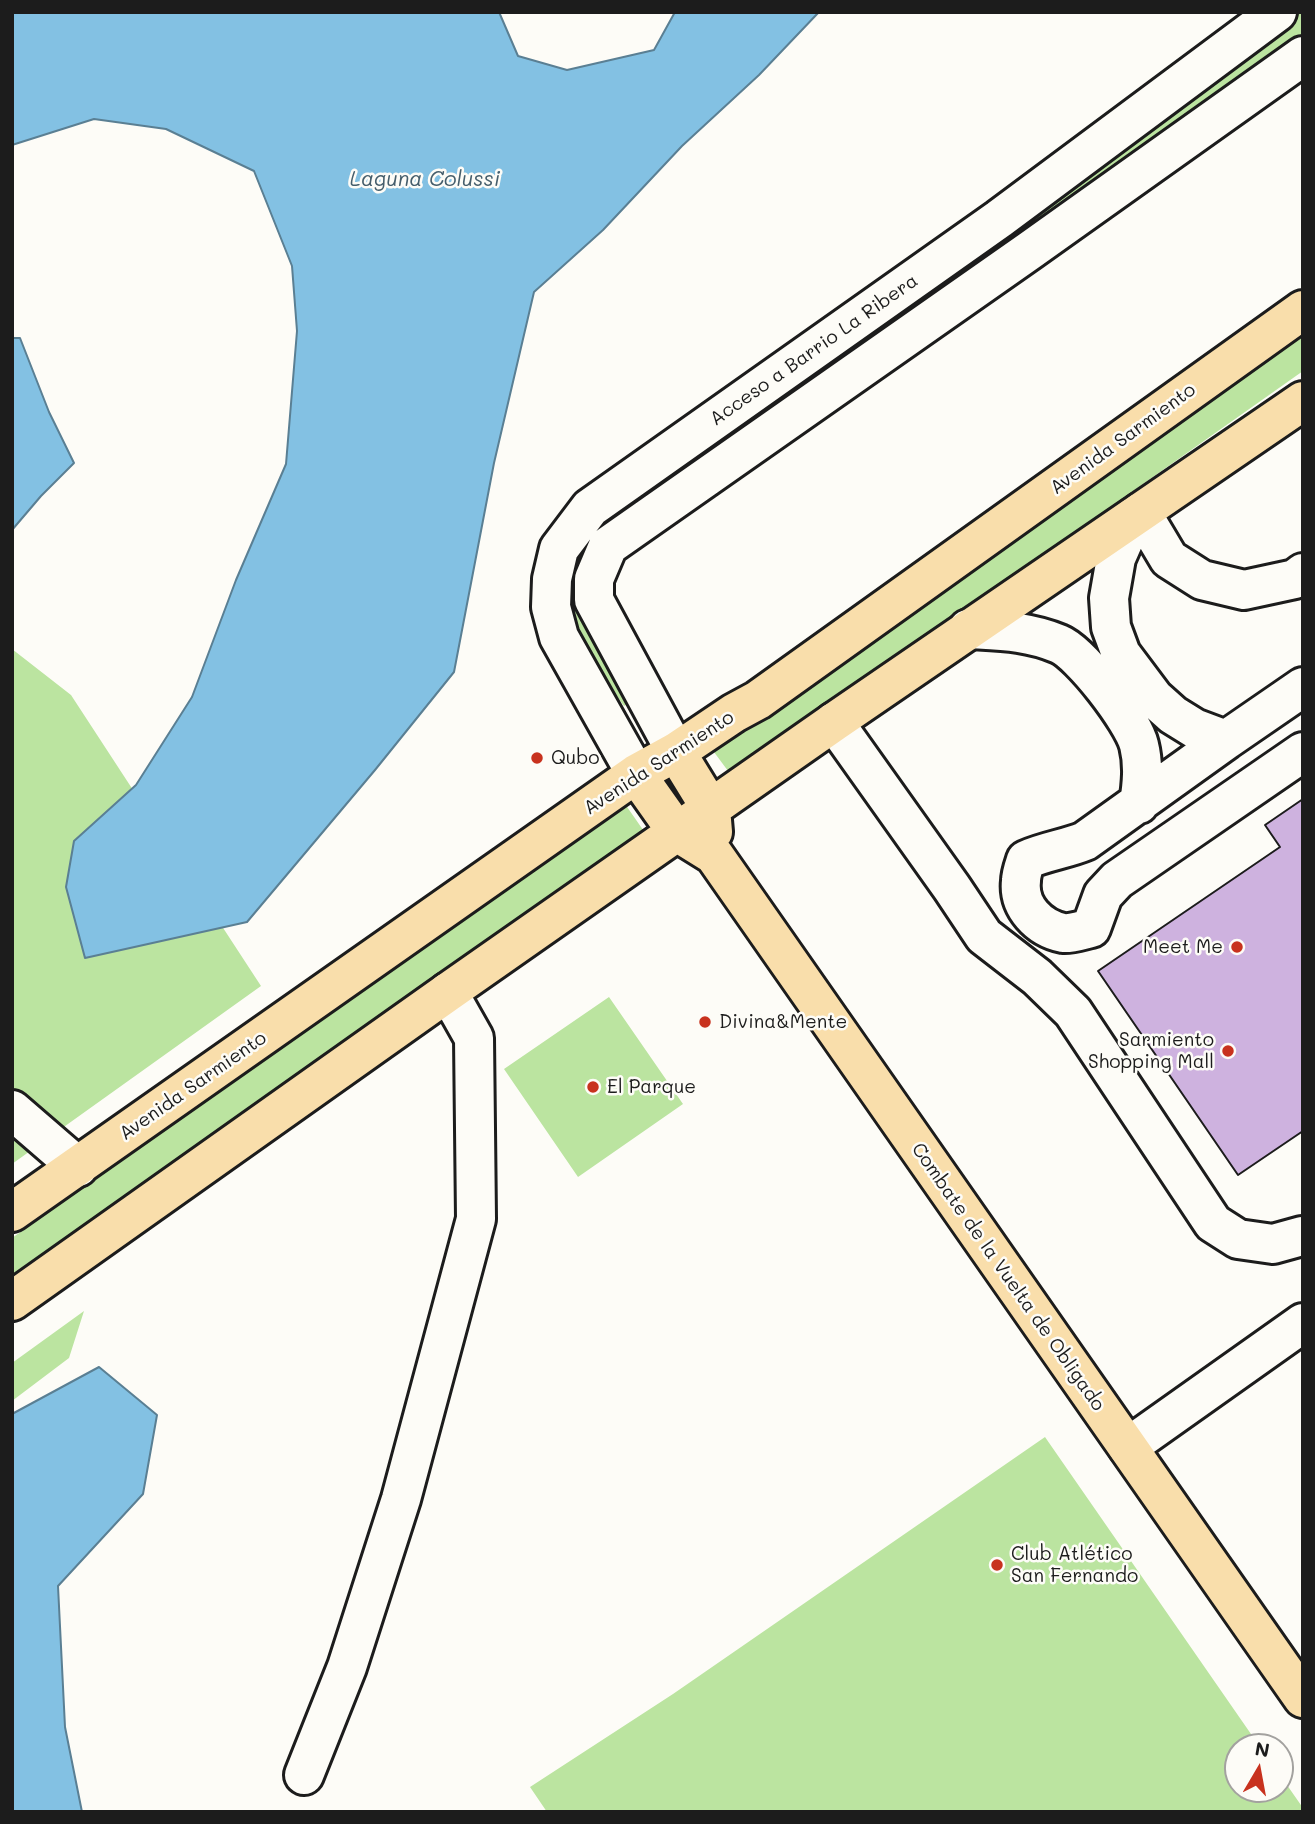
<!DOCTYPE html>
<html>
<head>
<meta charset="utf-8">
<style>
	body { margin:0 }
	#map { position:relative; width:1315px; height:1824px; overflow:hidden; background:#fdfcf7; font-family:Mali,sans-serif }
	canvas { display:block }
	.frame { position:absolute; inset:0; border:14px solid #1c1c1c; pointer-events:none }
	.north { position:absolute; left:1224px; top:1733px; width:70px; height:70px; box-sizing:border-box; background:#fdfcf7; border:2px solid #a3a29f; border-radius:50%; rotate:10deg; font-size:19px; font-weight:700; line-height:28px; text-align:center; color:#1c1c1c }
	.north::after { content:''; display:block; margin:auto; width:24px; height:32px; background:#c8321e; clip-path:polygon(50% 0,100% 100%,50% 72%,0 100%) }
</style>
</head>
<body>
<div id="map">
<canvas width="1315" height="1824"></canvas>
<div class="frame"></div>
<div class="north">N</div>
</div>
<script>
const g = document.querySelector('canvas').getContext('2d');
g.lineJoin = 'round';
function fill(path, color) { g.fillStyle = color; g.fill(path, 'evenodd'); }
function strokePath(path, color, width, dash) { g.strokeStyle = color; g.lineWidth = width; g.lineCap = dash ? 'butt' : 'round'; g.setLineDash(dash || []); g.stroke(path); }
function drawText(font, color, halo, rows, align = 'center') {
  g.font = font + ' Mali,sans-serif'; g.lineWidth = 5; g.setLineDash([]); g.textBaseline = 'middle'; g.strokeStyle = halo; g.fillStyle = color; for (const [text, x, y, turn = 0] of rows) {
    g.save(); g.translate(x, y); g.rotate((+turn || 0) * Math.PI / 180); g.textAlign = isNaN(turn) ? turn : align; if (halo) g.strokeText(text, 0, 0); g.fillText(text, 0, 0); g.restore();
  }
}
fill(new Path2D(`
	M1299,12H1303V44L1041,230L1030,215Z
	M993,244L1005,253L582,587L584,622L635,699L624,706L577,640L566,588L573,552L592,525Z
	M1303,328V371L731,775L711,748Z
	M12,649L71,695L261,986L12,1164Z
	M625,804L648,837L12,1287V1238Z
	M609,997L683,1104L578,1177L504,1069Z
	M84,1311L69,1358L12,1401V1363Z
	M1045,1437L1260,1747H1238V1789H1280V1775L1303,1808V1812H547L530,1787L673,1694Z`), '#bbe4a0');
const water = new Path2D(`
	M12,12H499L518,56L567,70L654,50L675,12H819L759,75L682,146L603,230L534,292L494,463L454,672L375,770L247,922L85,958L66,887L74,841L136,785L192,697L236,580L286,464L297,331L292,266L254,171L166,129L94,119L12,145Z
	M12,338H20L49,412L74,463L41,496L12,530Z
	M99,1367L157,1415L143,1494L58,1586L65,1727L82,1812H12V1414Z`);
fill(water, '#83c1e3');
strokePath(water, '#5a7f93', 2);
const building = new Path2D(`
	M1303,799V1131L1238,1175L1098,971L1280,847L1265,825Z`);
fill(building, '#ceb2df');
strokePath(building, '#1c1c1c', 2);
const minor = new Path2D(`
	M1141,512L1169,559L1202,580L1244,590L1295,579L1303,573
	M1134,517L1116,558L1109,598L1111,627L1121,654L1154,698L1173,715L1194,728L1226,740L1303,687
	M968,629C1001,631 1027,631 1059,644C1081,653 1133,721 1139,745C1144,765 1142,784 1139,804
	M834,722L952,888L984,936L1037,977L1073,1012L1213,1223L1238,1239L1273,1244L1302,1236
	M1226,740L1085,841C1066,849 1046,851 1026,860C1024,866 1021,874 1021,881C1018,907 1039,928 1063,933C1071,934 1082,930 1091,928L1103,895L1117,880L1303,752
	M676,752L594,600V579L608,546L1029,251L1303,56
	M636,774L559,637L551,607L552,579L559,549L590,508L999,219L1277,12
	M12,1110L78,1167
	M1128,1447L1303,1323
	M304,1775L347,1667L401,1499L476,1219L474,1038L448,992`);
const major = new Path2D(`
	M676,752L711,809L713,832
	M636,774L677,832L714,855L1303,1698
	M12,1212L636,774L676,752L734,713L758,700L1303,310
	M12,1301L448,992L834,722L1303,401`);
strokePath(minor, '#1c1c1c', 44);
strokePath(major, '#1c1c1c', 44);
strokePath(minor, '#fdfcf7', 38);
strokePath(major, '#f9deab', 38);
for (const [x, y, r, color] of [
	[537,758,7,"#c8321e"],
	[1237,947,7,"#c8321e"],
	[705,1022,7,"#c8321e"],
	[1228,1051,7,"#c8321e"],
	[593,1087,7,"#c8321e"],
	[997,1565,7,"#c8321e"]
]) { const dot = new Path2D(); dot.arc(x, y, r, 0, 2 * Math.PI); g.fillStyle = color; g.fill(dot); strokePath(dot, '#fdfcf7', 2.5); }
drawText('19px', '#1c1c1c', '#fdfcf7', [
	["Acceso a Barrio La Ribera",814,350,-35],
	["Avenida Sarmiento",1123,439,-36],
	["Avenida Sarmiento",659,763,-33],
	["Avenida Sarmiento",193,1086,-35],
	["Combate de la Vuelta de Obligado",1008,1277,55]
]);
drawText('19px', '#1c1c1c', '#fdfcf7', [
	["Qubo",551,758],
	["Meet Me",1223,947,"right"],
	["Divina&Mente",719,1022],
	["Sarmiento",1214,1040,"right"],
	["Shopping Mall",1214,1062,"right"],
	["El Parque",607,1087],
	["Club Atlético",1011,1554],
	["San Fernando",1011,1576]
], 'left');
drawText('italic 21px', '#455e6c', '#fdfcf7', [
	["Laguna Colussi",425,180]
]);
</script>
</body>
</html>
